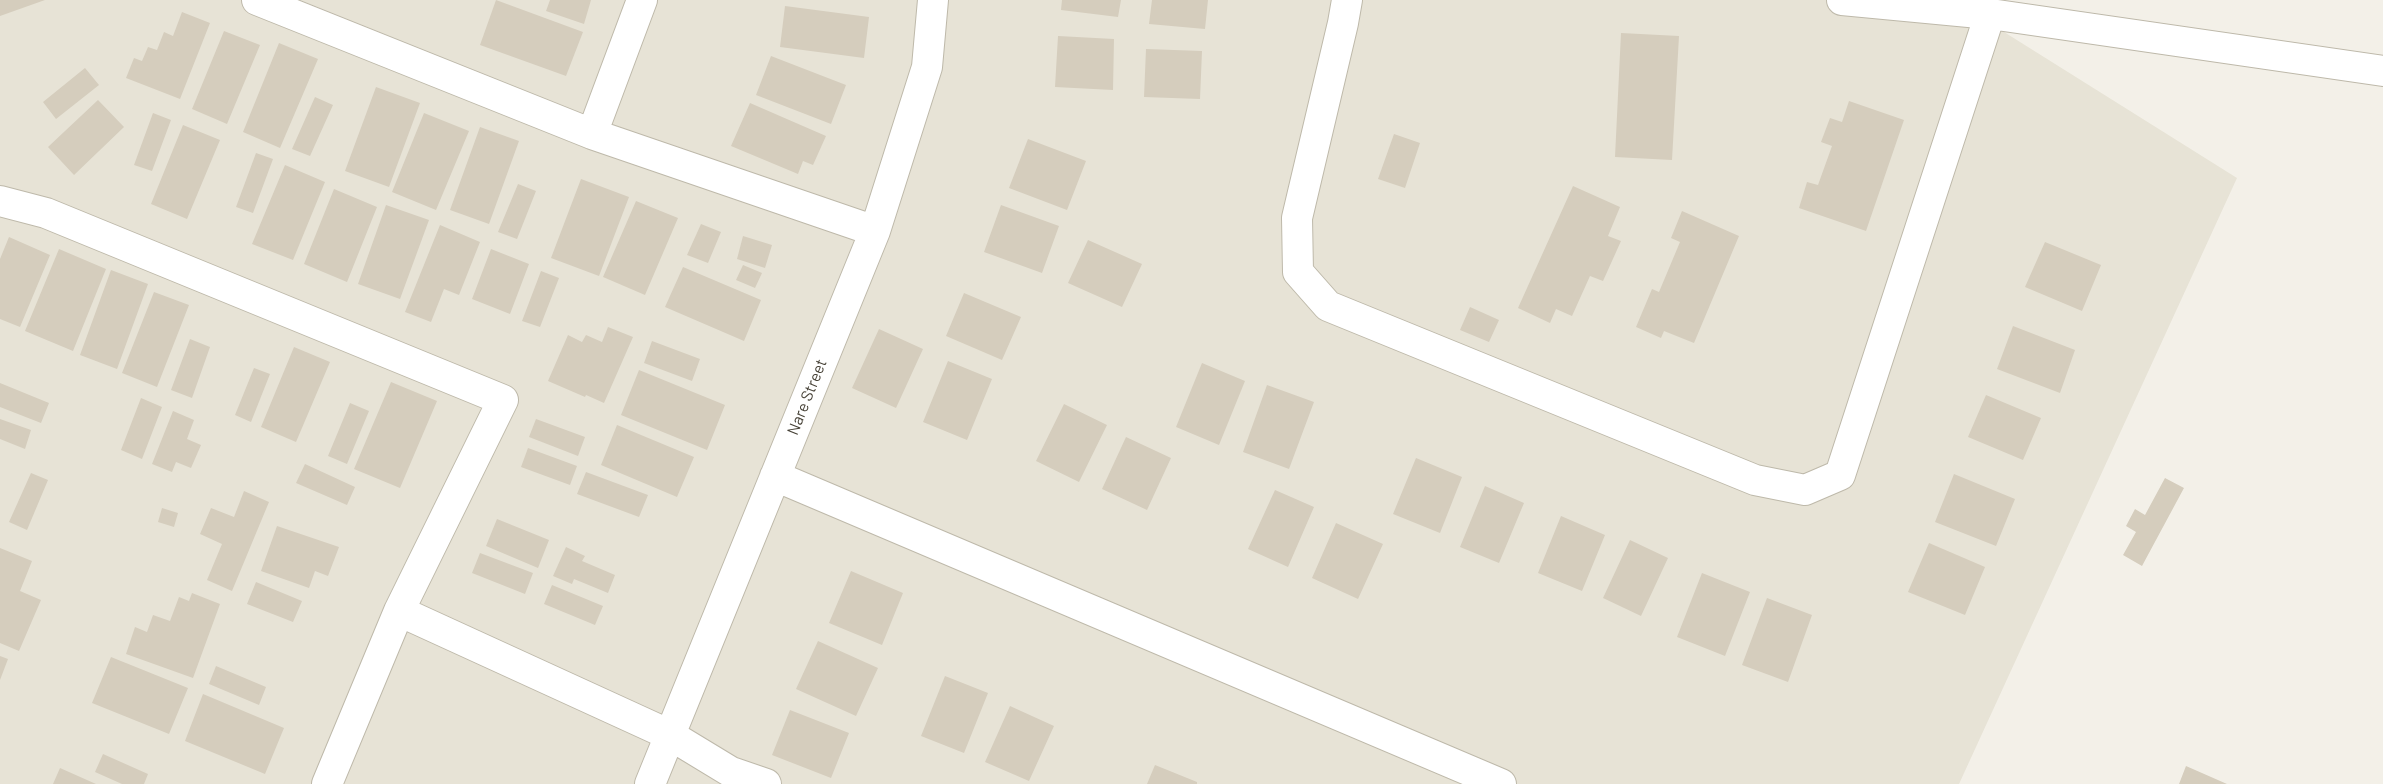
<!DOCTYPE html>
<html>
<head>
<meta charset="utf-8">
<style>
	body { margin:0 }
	canvas { display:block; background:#f3f0e8 }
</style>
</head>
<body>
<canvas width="2383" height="784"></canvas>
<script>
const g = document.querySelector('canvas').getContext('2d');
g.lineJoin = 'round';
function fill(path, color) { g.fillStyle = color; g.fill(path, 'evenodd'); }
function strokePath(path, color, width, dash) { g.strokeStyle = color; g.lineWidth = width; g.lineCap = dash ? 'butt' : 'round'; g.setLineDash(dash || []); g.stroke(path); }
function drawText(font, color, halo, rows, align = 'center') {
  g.font = font + ' Barlow,sans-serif'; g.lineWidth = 6; g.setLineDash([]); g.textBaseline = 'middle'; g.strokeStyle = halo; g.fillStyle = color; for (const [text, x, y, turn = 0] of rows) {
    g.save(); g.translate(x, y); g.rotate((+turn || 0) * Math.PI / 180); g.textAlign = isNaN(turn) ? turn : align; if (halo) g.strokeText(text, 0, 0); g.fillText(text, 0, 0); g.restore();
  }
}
fill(new Path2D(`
	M0,0H1953L2237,178L1959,784H0Z`), '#e7e3d6');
fill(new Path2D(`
	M0,0H45L0,16Z
	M496,0L583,32L566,76L480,45Z
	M550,0H591L584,24L546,11Z
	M1062,0H1121L1118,17L1061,10Z
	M1152,0H1208L1205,29L1149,24Z
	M785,6L869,17L864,58L780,47Z
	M182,12L210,23L180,99L126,78L134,58L142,61L148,47L157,50L164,32L173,36Z
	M224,31L260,45L227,124L192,109Z
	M1621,33L1679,36L1672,160L1615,157Z
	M1058,36L1114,39L1113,90L1055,87Z
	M279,43L318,59L280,148L243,132Z
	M1146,49L1202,51L1200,99L1144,97Z
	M771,56L846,85L831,124L756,95Z
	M85,68L99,85L56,119L43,102Z
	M376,87L420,103L389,187L345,171Z
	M315,97L333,105L310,156L292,149Z
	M98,100L124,127L74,175L48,147Z
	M1849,101L1904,120L1866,231L1799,208L1807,182L1818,185L1832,146L1821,142L1830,118L1842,122Z
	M750,103L826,136L813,165L803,161L798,174L731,146Z
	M153,113L171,120L152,171L134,165Z
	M424,113L469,131L436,210L392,192Z
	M183,125L220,140L187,219L151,204Z
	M480,127L519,141L489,224L450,210Z
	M1394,134L1420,143L1405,188L1378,179Z
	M1028,139L1086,161L1067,210L1009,188Z
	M256,153L273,159L253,213L236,207Z
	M285,165L325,182L293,260L252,244Z
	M581,179L629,197L599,276L551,258Z
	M518,184L536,191L517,239L498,232Z
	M1573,186L1620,207L1608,236L1621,241L1603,281L1590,276L1572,316L1556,309L1550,323L1518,308Z
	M334,189L377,207L347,282L304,264Z
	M636,201L678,218L645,295L603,277Z
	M386,205L429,220L400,299L358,284Z
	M1001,205L1059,226L1042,273L984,252Z
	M1682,211L1739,236L1694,343L1664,331L1661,338L1636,327L1652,289L1659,292L1680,242L1671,238Z
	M701,224L721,232L708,263L687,255Z
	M440,225L480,242L459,295L444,289L431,322L405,312Z
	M743,236L772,245L765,268L737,259Z
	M9,237L50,255L20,327L0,319V259Z
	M1088,240L1142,264L1122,307L1068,283Z
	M2045,242L2101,265L2082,311L2025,287Z
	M59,249L106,269L73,351L25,331Z
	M491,249L529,264L510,314L472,299Z
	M743,265L762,273L755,288L736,280Z
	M683,267L761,300L744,341L665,307Z
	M111,270L148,284L117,369L80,355Z
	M541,271L559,278L540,327L522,321Z
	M154,292L189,305L157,387L122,373Z
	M964,293L1021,317L1002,360L946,336Z
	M1470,307L1499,320L1489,342L1460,330Z
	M2013,326L2075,350L2060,393L1997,369Z
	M608,327L633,337L604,403L586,395L585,397L548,381L568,335L582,342L586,335L602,342Z
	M879,329L923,349L896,408L852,388Z
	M190,339L210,347L192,398L171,390Z
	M652,341L700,359L692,381L644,363Z
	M294,347L330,362L296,442L261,427Z
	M948,361L992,379L967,440L923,422Z
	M1202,363L1245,381L1219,445L1176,427Z
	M254,368L270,374L251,422L235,415Z
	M639,370L725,405L707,450L621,415Z
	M391,382L437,401L400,488L354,469Z
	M0,383L49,403L41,423L0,407Z
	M1267,385L1314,402L1289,469L1243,452Z
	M1986,395L2041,418L2023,460L1968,437Z
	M141,398L162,407L142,459L121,450Z
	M350,403L369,411L347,464L328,456Z
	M1064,404L1107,425L1079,482L1036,461Z
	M173,411L194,420L187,439L201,445L191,468L176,462L172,472L152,464Z
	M0,419L31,430L25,449L0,439Z
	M536,419L585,437L578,456L529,437Z
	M617,425L694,457L677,497L601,465Z
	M1126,437L1171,458L1147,510L1102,489Z
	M528,448L577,466L570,485L521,467Z
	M1416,458L1462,477L1440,533L1393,514Z
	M305,464L355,487L347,505L296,483Z
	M586,472L648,495L639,517L577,494Z
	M31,473L48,480L27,530L9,522Z
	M1954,474L2015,499L1996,546L1935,522Z
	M2165,478L2184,488L2142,566L2123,555L2136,532L2126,526L2135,509L2145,515Z
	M1485,486L1524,503L1499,563L1460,547Z
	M1275,490L1314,507L1288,567L1248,549Z
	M244,491L269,502L232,591L207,580L222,544L200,534L211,508L234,517Z
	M162,508L178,513L174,527L158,522Z
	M1561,516L1605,535L1582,591L1538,573Z
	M497,519L549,540L538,568L486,546Z
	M1336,523L1383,544L1358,599L1312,578Z
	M277,526L339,547L328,576L315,571L309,588L261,571Z
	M1630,540L1668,558L1641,616L1603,598Z
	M1929,543L1985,567L1965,615L1908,592Z
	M566,547L585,556L582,561L615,575L608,593L574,579L572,584L553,576Z
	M0,548L32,561L20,591L41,600L19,651L0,643Z
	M480,553L533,573L525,594L472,573Z
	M851,571L903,593L882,645L829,623Z
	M1702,573L1750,592L1725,656L1677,637Z
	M256,582L302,601L293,622L247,604Z
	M552,585L603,606L595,625L544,604Z
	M192,593L220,604L193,678L126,654L135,627L147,632L153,615L170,621L179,597L189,601Z
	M1767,598L1812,615L1788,682L1742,665Z
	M818,641L878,668L856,716L796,689Z
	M0,656L8,659L0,680Z
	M111,657L188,688L169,734L92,703Z
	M216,666L266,687L259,705L209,684Z
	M945,676L988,693L964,753L921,736Z
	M203,694L284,728L265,774L185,741Z
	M1010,706L1054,726L1029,781L985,762Z
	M790,710L849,733L831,778L772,755Z
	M103,754L148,774L144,784H122L95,772Z
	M1155,765L1197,782V784H1147Z
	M2186,766L2227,784H2179Z
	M60,768L96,784H53Z`), '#d5cdbd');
const minor = new Path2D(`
	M257,0L592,134L875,231
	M1347,0L1343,23L1297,218L1298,272L1328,306L1755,480L1805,490L1840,475L1990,14
	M1842,0L1990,14L2383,71
	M592,134L642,0
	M0,201L46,213L503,400L399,611L327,784
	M775,476L1501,784
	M399,611L670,735L731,772L766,784
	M650,784L875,231L927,67L933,0`);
strokePath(minor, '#beb9aa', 32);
strokePath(minor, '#fff', 30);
drawText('16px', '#464136', '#fff', [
	["Nare Street",807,397,-68]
]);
</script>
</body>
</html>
